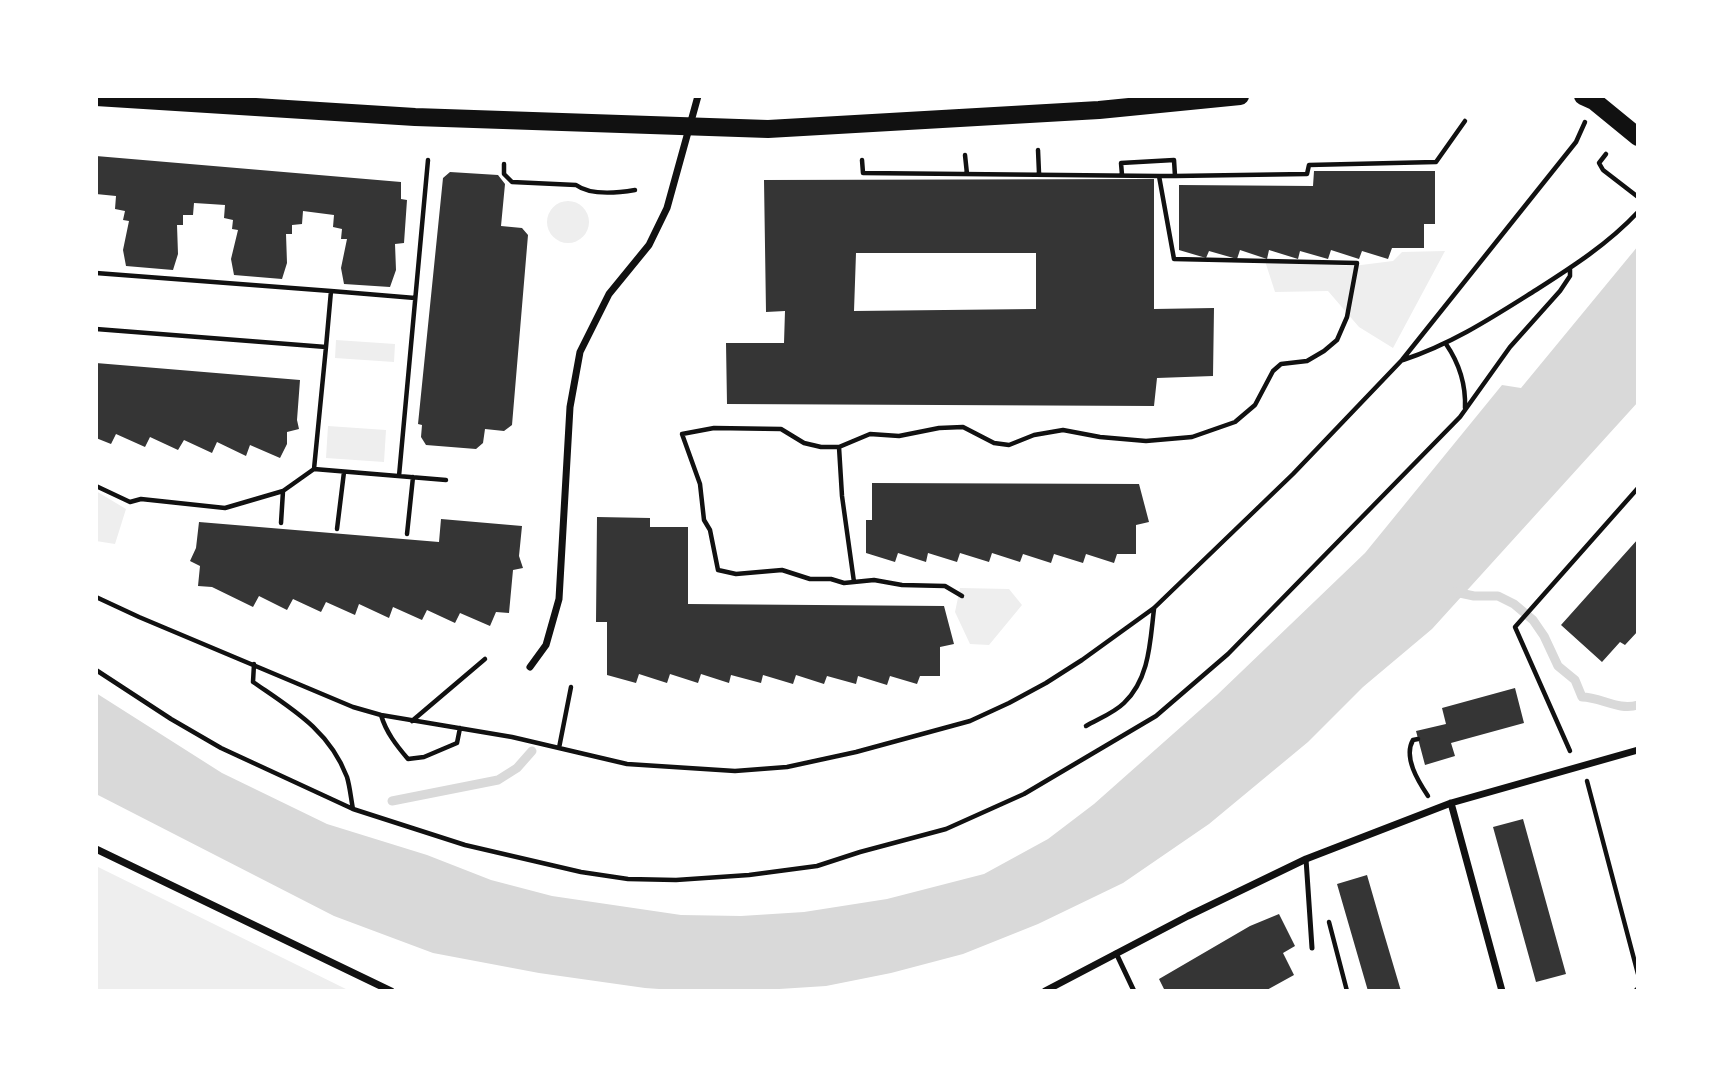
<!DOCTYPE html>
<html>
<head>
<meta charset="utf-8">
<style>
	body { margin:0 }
	#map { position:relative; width:1734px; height:1087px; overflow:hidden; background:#fff; font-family:Jost,sans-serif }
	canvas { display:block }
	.frame { position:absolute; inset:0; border:98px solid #fff; pointer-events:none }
</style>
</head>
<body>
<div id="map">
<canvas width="1734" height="1087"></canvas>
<div class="frame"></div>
</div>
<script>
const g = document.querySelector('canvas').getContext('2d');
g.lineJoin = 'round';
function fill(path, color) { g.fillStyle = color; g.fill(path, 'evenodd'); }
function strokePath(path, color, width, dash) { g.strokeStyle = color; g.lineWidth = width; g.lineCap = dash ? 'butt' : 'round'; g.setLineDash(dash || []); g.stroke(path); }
fill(new Path2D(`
	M547 222a21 21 0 1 1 42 0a21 21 0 1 1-42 0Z
	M1445,251L1393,348L1359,327L1328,291L1275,292L1265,261L1353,266L1393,261L1402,252Z
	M336,340L395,344L394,362L335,358Z
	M328,426L386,430L384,462L326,458Z
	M96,491L126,509L115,544L96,541Z
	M960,588L1009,589L1022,605L989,645L970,644L955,612Z
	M96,866L350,991H96Z`), '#eee');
fill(new Path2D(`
	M1638,246V402L1432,629L1363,687L1308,742L1209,824L1123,883L1038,924L963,954L891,973L826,986L748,991H687L645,988L539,973L433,953L334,916L96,794V693L222,773L327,824L427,855L491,880L552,896L681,915L741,916L804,912L887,899L984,874L1048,839L1094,804L1217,695L1365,553L1502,385L1521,388Z`), '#d9d9d9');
strokePath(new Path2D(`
	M1455,592L1474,596H1498L1514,604L1533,620L1544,636L1558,666L1575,680L1582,697C1601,697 1618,711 1638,705
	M392,801L498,780L517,768L532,751`), '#d9d9d9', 9);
fill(new Path2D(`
	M96,156L401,182V199L407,200L404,243L395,244L396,270L390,287L344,284L341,268L347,239H341L342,229L333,227L334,215L303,211L302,224L292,225V234H286L287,263L282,279L234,275L231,259L238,230L232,229L233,220L224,218L225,205L210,204L194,203L193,215H183V225H177L178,254L173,270L126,266L123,250L129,221L123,220L125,211L115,209L116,196L96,194Z
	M1314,171H1435V224H1424V248H1392L1388,259L1362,251L1359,259L1331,250L1328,259L1300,251L1298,259L1269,250L1267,259L1240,250L1237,259L1209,251L1206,258L1179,250V185L1313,186Z
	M450,172L498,175L505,184L501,226L522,228L528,235L512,425L504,431L485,429L483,443L476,449L426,445L421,437L422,425L418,424L443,178Z
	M1154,179V309L1214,308L1213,376L1157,378L1154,406L727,404L726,343H784L785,311L766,312L764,180ZM856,253H1036V309L854,311Z
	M96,363L300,380L297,420L299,429L287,432V444L280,458L250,445L246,456L217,442L212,453L184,440L178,450L150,437L145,447L116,434L111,444L96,438Z
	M872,483L1139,484L1149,522L1136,525V554H1117L1114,563L1086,554L1083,563L1054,554L1051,563L1023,554L1020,562L992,553L989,562L960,553L957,562L928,553L926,562L898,553L895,562L866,553V520H872Z
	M597,517L650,518V527H688V604L944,606L954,644L940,647V676H920L917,684L890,676L887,685L858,676L856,684L827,676L824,684L796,675L793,684L763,675L761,683L731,675L729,683L701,674L698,683L670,674L667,683L639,674L636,683L607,675V622H596Z
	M441,519L522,526L519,556L523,568L513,570L509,613L496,612L490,626L460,613L455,623L427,610L422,620L393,607L389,618L359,604L355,615L326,602L321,612L293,599L287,610L259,596L253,607L212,587L198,586L200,566L190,561L196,548L199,522L439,542Z
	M1638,539V631L1625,645L1620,642L1602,662L1561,625Z
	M1515,688L1524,723L1451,743L1455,756L1425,765L1416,731L1446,724L1442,708Z
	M1523,819L1566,974L1536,982L1493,827Z
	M1367,875L1382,927L1401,991H1368L1359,960L1337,884Z
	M1279,914L1295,946L1283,953L1294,975L1265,991H1165L1159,979L1250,926Z`), '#353535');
strokePath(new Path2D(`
	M1038,150L1039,173
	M1606,154L1599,163L1603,170L1638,197
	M965,155L967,174
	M862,160L863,173L1159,176L1174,259L1357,263L1347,317L1337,340L1324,351L1307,361L1281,364L1273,371L1255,405L1235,422L1192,437L1146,441L1100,437L1063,430L1034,435L1009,445L994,443L963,427L939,428L899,436L870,434L839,447H821L804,443L781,429L714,428L682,434L700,484L704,520L710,530L718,570L736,574L782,570L810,579H831L844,583L874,580L902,585L945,586L962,596
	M504,164V174L512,182L576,185C591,196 617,193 635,190
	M1122,175L1121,163L1174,160L1175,176L1307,174L1309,165L1436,162L1465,121
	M1159,176H1175
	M96,273L331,291L326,347
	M331,291L415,298
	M96,329L326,347L314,469L446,480
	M1446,344C1459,363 1466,384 1465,408
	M1403,360C1452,344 1493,317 1536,290C1572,267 1608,244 1638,212
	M839,447L842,496L854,582
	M399,476L428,160
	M96,486L130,502L141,499L225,508L283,491
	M281,523L283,491L314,469
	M337,529L344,472
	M407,534L413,477
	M96,597L139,617L353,707L381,715L512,737L627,764L735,771L787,767L856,752L970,721L1009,703L1046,683L1082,660L1154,608L1293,474L1402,360L1576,142L1585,122
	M254,664L253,682C292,709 329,730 347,777C350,787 351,799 353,809
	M96,670L171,719L221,748L353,809L465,845L581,872L628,879L676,880L749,875L817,866L860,852L946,829L1024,794L1156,716L1228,654L1460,417L1510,347L1560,291L1570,276V268
	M381,715C386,732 396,745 408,759L424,757L457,743L460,728
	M412,721L485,659
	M1086,726C1098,719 1114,713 1124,703C1150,678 1150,641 1154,609
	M1418,739L1413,740C1403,757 1418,781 1428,796
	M559,748L571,687
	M1570,751L1515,627L1638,488
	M1587,781L1638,974
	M1329,922L1347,991`), '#111', 4.5);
strokePath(new Path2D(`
	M1306,859L1312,948
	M1116,953L1134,991`), '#111', 5);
strokePath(new Path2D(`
	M530,667L546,645L559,599L570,407L580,352L609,294L649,245L667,208L698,96
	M1451,803L1502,991
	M96,849L391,991
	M1045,991L1188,916L1306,859L1451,803L1638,750
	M1637,991L1638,990`), '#111', 7);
strokePath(new Path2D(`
	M1583,96L1594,101L1638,137
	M96,97L415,117L768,129L1099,110L1240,96`), '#111', 18);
</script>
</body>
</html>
